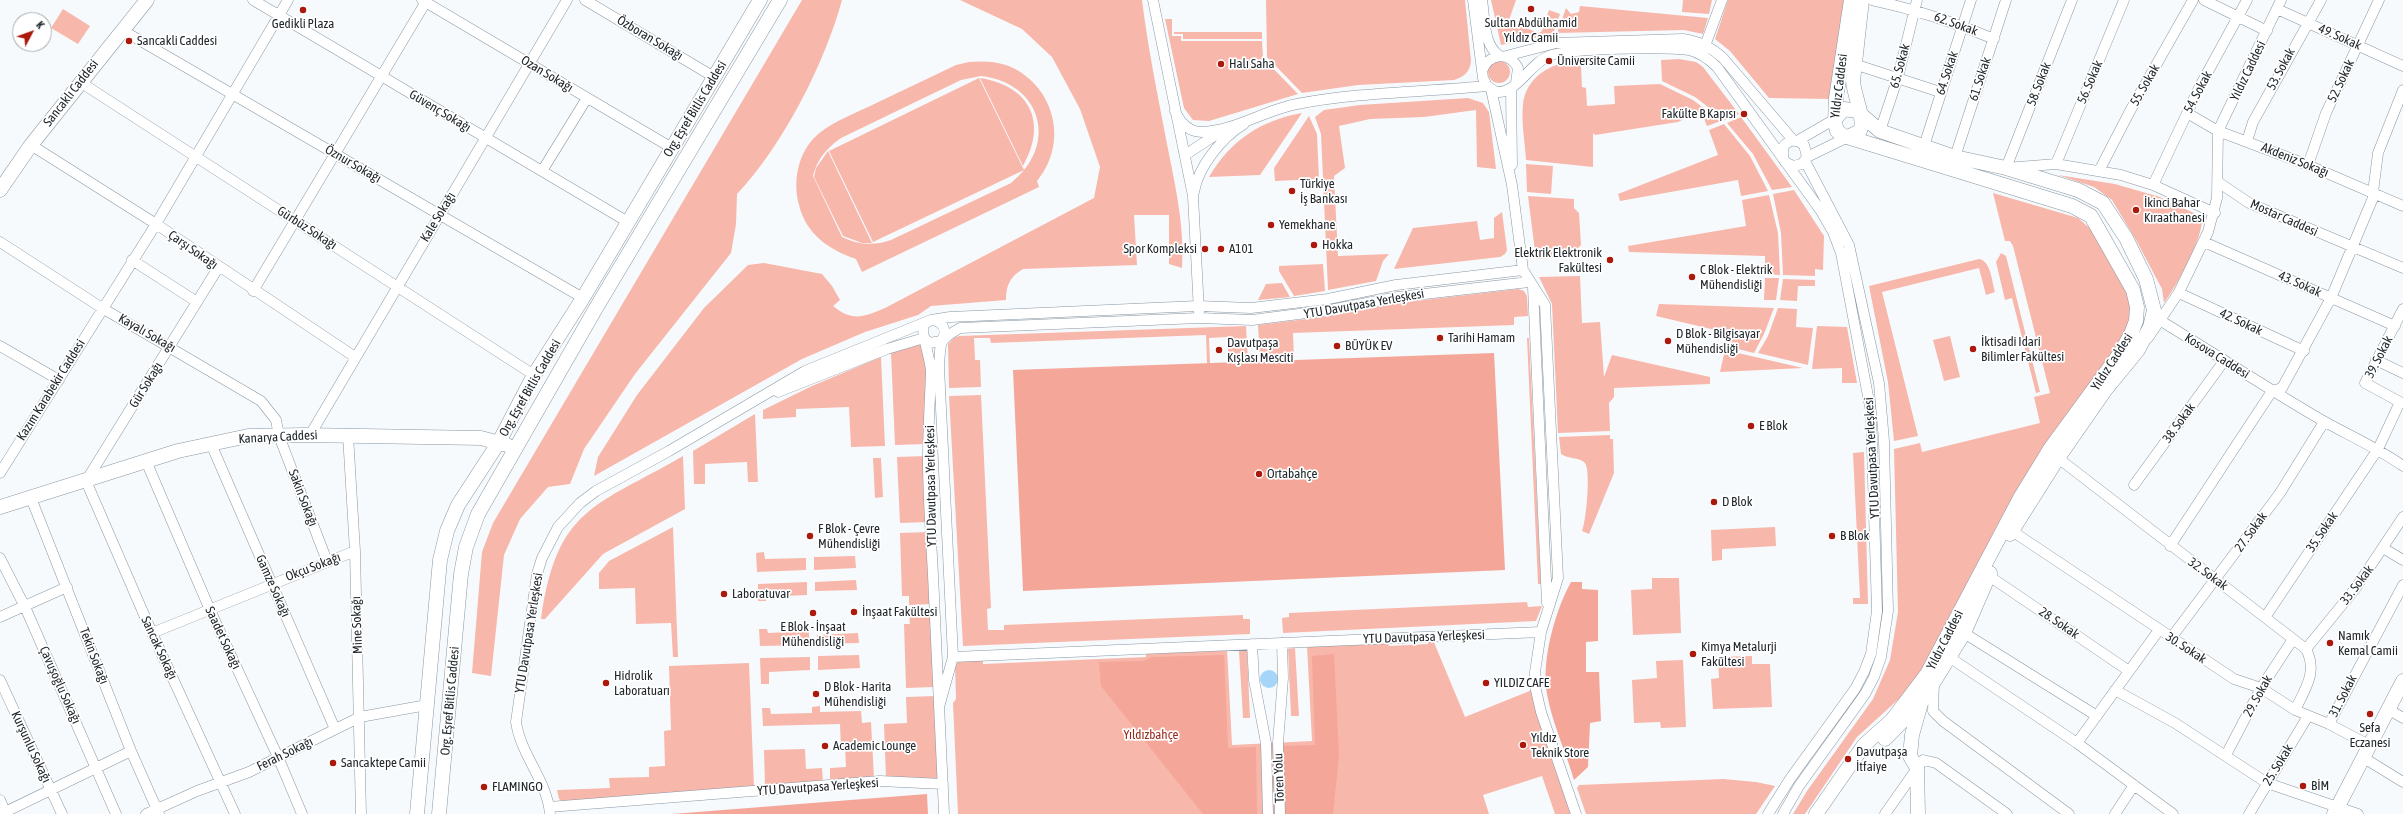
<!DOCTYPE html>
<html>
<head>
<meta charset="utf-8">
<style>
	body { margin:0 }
	#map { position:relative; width:2403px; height:814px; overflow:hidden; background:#f7fafd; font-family:"Asap Condensed",sans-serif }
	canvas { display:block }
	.north { position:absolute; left:12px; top:12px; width:40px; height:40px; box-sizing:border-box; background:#fff; border:1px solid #a6a9ab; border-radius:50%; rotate:49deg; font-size:11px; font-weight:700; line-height:16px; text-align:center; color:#21282c }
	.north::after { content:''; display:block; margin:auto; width:14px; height:18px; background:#aa190c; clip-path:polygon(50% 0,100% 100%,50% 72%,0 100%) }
</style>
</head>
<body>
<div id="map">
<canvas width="2403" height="814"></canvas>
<div class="north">K</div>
</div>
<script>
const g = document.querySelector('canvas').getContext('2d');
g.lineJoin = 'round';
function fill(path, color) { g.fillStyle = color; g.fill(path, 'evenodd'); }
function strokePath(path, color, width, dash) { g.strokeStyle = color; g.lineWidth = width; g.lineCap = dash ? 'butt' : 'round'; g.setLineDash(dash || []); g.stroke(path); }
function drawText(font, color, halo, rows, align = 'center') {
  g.font = font + ' "Asap Condensed",sans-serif'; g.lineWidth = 3.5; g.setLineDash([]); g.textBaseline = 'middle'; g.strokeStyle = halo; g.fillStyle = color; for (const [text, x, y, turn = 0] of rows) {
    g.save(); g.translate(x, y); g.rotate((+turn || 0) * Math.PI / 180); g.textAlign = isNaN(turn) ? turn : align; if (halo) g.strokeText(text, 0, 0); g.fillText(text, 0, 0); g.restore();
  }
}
fill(new Path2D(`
	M802,0H842C825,63 782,147 737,194L736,224L731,253L635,374L584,449L570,484L548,487L520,519L504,555L491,676L472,673L482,552L493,523Z
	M960,0H1142C1148,49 1158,96 1167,144C1175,184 1185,228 1182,268L1169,264V215H1134L1137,265L1023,269C1010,277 1006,285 1006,300L931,306L918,315L865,332L802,359L594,476L598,457L637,395L704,308L748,265L764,263L822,274L832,286L840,300L833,306C852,322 864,317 885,308L1094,198L1100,167L1080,109L1052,57L1022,29Z
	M1266,0H1465L1471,61C1470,72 1464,77 1454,80L1358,85L1302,93L1267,57Z
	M1491,0H1516L1509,20L1510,22L1539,33L1542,31L1549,10L1560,14L1553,34L1501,45Z
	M1683,0H1712L1709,14L1682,12Z
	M1728,0H1845L1830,99L1769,98L1730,51L1715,39Z
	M1580,6L1708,18L1703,34L1684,30L1557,33L1566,8L1571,14L1579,12Z
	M63,9L90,26L78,44L51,28Z
	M1165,19H1172V36H1181V41H1262L1263,58L1298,94L1209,121L1193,120L1184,108Z
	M1174,32H1262V39H1183V34H1174Z
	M1679,59L1696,62L1703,67L1739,114L1725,120L1695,97L1662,81L1661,60Z
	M1488 72a11 11 0 1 1 22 0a11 11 0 1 1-22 0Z
	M1576,61L1581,67L1582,87L1586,88L1587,106L1615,104L1614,86L1660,84L1693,100L1721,121L1707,126L1701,111L1678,122L1595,135L1593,133V167L1526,160C1525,142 1521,122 1523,104C1526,77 1552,62 1576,61Z
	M969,62C981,61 994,61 1006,65C1054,83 1070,142 1037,181L1039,187L862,272L856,259C829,250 806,234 799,205C793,183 797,157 813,139C827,124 849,116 868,107C897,93 927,79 956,65ZM981,76C1042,83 1059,145 1011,183L891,240C873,246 859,245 842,237L813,176C817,159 827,148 841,138L961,80Z
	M979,78L1024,170L873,242L829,151Z
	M980,78C1030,86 1048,122 1023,166Z
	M1468,98L1483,103L1489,112L1496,169L1477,167L1476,110L1424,117L1370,119L1339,126L1345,168L1334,176L1338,256L1389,254L1383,261L1376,281L1328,290L1321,134L1315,117L1324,110L1360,105Z
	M1302,113L1260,175L1209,177C1230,141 1261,120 1302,113Z
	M1309,116L1317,134L1319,179L1275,181L1274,168Z
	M1741,117L1792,187L1772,190L1753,154L1727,123Z
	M1724,124L1750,156L1768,191L1741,196L1738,180L1620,201L1618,194L1718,155L1709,130Z
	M828,151L872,243H862L843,236L814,177L816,168Z
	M1526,164L1553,166L1551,194L1527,192Z
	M2058,175L2115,184L2160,197L2202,217C2204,237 2176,287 2164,303L2162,289L2136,240L2112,200L2094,187Z
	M1794,190L1824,236L1823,270L1815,269V276L1783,275L1781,233L1773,194Z
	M1993,193L2078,218L2092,230L2128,294L2132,314L2126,332L2047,444L2005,511L1918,676L1901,697L1857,737L1805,814H1793L1807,791L1873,699L1890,660L1898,612L1894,449L1920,443L1922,452L2040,423L2034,397L2050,393L2013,246L2010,241H2005Z
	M1769,195L1778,233L1780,275L1765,274V256L1629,252L1628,246L1746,226L1742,200Z
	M1528,196L1574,199V208L1579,213L1581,245L1569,257L1536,259Z
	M1502,212L1507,250L1505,254L1500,257L1394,269L1413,228L1477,221L1480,240L1494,238V218Z
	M2001,253L2006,256L2040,392L2036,393L2012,298L2005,300L1996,262Z
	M1979,259C1991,261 1992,282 1995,292L1986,295L1979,268L1882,292L1918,436L1894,441L1888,382L1869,286Z
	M1323,264L1325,291L1294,296L1279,271V266Z
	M1580,276L1582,323L1600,322L1604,377L1612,355L1710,377V384L1614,388V397L1609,403L1610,431L1558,433L1552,304L1539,277Z
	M1765,278H1779L1776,300H1764Z
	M1783,279L1815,280V286H1798L1797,301L1780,300Z
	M1282,283L1290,297L1258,300L1266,284Z
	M1518,289L1524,291L1527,296L1528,316L1514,317V325L1293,333L1294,360L1260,361L1258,325L1331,316L1398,303Z
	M1659,304L1774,308L1764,334L1754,353L1726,346L1728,333L1656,316Z
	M1778,308L1797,309L1796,327L1813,328L1808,365L1758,353L1768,336Z
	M1246,326L1248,362H1229L1227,337L1209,338L1210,363H1207L1206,335L991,343L990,338H974L975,360H980L981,387L949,388L948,344L954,338L959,336Z
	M1817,326L1847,327L1857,383H1842V368L1812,369Z
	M1950,336L1960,377L1944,381L1933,340Z
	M1527,338H1529L1541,584H1538Z
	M922,344L928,367L925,444L895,445L891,353Z
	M1725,350L1803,368L1720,372Z
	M881,357L885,446L851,447L849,407L796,409V417L763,419V410L812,386Z
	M981,395L991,608L987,609L988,630H1004V625L1243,615V619H1250V634L963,646L949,396Z
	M755,414L758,482H748L747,462L705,464V484H694L693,451Z
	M1610,435V439H1613L1614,473L1589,534L1582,531C1586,522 1591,471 1585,463C1579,457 1568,459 1561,454L1559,437Z
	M1864,452L1868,604H1853V598H1860L1853,453Z
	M683,456L685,509L603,554L545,619H541C557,507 595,507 683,456Z
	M925,456L928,522L900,523L897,457Z
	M873,458H881L883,497L875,498Z
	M673,527L678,657H673L671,623L636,624L635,588L599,589V573L609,561Z
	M1775,527L1776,546L1722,549V560L1712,561L1711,530Z
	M928,532L932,604L909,605V596H902L900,533Z
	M764,552L765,559L806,558V570L757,572L756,553Z
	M855,556L856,568L814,570V557Z
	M1652,578H1679L1681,633L1633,635L1631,590L1652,589Z
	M856,580L857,590L815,591V582Z
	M807,582V595L766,597V601H758V584Z
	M1527,602L1528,607L1542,606L1536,621L1283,633L1282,618L1289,617V613Z
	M932,614L935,687L906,688L904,624H910L909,615Z
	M759,629H767L768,633L809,631V645L760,646Z
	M858,633L859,643L817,644V635Z
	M1433,640L1465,717L1532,690L1572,814H1555L1542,776L1483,795L1489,814H958L953,703L956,699L955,665L959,661L983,660V664L1146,657V651L1227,649L1232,745L1312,741L1307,646L1388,642L1389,646L1428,644V641Z
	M1295,648L1299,716H1291L1288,649Z
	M1247,650L1250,718H1243L1239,651Z
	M859,655L860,668L818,670V656Z
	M1752,656V664H1770L1772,707L1713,709L1711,679L1719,678L1718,657Z
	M810,657V670L769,672V684H761L760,658Z
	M1683,660L1686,727L1661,728L1660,722L1634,723L1632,680L1657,678L1656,661Z
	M749,663L754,787L563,802L559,799L557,790L610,788L609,778L649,777V767L665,766L664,731L671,730L669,666Z
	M936,696L940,780L886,778L884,724L907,723L906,697Z
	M820,706V712L861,711L862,723L871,722L874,778L830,781V768L846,767L845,748H841L840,724L763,726L762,708H770L771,714L812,713V707Z
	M805,749L806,769L822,768L823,782L765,786L764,750Z
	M1723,779L1756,782L1775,786L1756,814H1586L1577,788L1579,785Z`), '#f8b7ab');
fill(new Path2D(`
	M1494,353L1505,570L1023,591L1013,370Z
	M1571,582H1582V589L1598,590V641L1586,642V672H1599L1601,721L1590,723L1588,767L1574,780C1566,752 1552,723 1547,694C1541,661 1555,611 1571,582Z
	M1334,654L1339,755L1333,814H1285L1283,746L1315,745L1312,656Z
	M1224,655L1228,748L1256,747L1257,814H1203L1101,686L1099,662L1143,661L1152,657Z
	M927,794L928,814H672Z`), '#f4a699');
fill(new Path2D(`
	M1260 679a9 9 0 1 1 18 0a9 9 0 1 1-18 0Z`), '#a5d6f9');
const street = new Path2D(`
	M253,0L628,222
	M422,0L672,148
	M585,0L714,77
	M1153,0L1193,196L1199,312
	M1473,0L1483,78L1487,86L1496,92C1517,94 1529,64 1549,56C1568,48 1668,47 1689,50C1701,53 1709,59 1717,67L1821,211L1833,232L1841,253L1871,412L1877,611L1871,654L1864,672L1855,689L1790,779L1768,814
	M1482,0C1485,18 1483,46 1500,56
	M1872,0C1914,9 1954,22 1994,39
	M2072,0L2006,168L2056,164L2121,175L2153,185L2215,213
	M2204,0L2267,31
	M2277,9L2403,66
	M122,30L583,298
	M1703,51L1722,0
	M1506,56L1556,43L1683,39C1699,41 1711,47 1723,58L1793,140
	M1854,64L1940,92
	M1482,71C1489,53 1509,51 1518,68L1516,83
	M80,82L534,375
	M1491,89L1512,185L1523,270L1545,305L1558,578L1541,632L1535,672V686L1541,712L1576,814
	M1511,89L1512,165
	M1175,111C1180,122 1188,132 1202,132C1234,131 1265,110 1297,104C1360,92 1424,92 1487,86
	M2187,113L2218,131L2308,165L2403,206
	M1880,131L1898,77L1917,0
	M1797,141L1835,119
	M2247,141L2253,122L2321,0
	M31,145L156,224L355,357
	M1924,146L1971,0
	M1185,155L1223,130
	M1807,157L1848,137
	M1955,157L2006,0
	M1783,159V147C1789,139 1797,139 1804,145L1807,157L1802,164L1793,166L1785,162
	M2056,164L2124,0
	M2308,165L2326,113L2379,0
	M542,171L587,98
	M2099,171L2130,111L2193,0
	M2218,182L2249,203L2403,268
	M2153,185L2199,88L2247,0
	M1194,192C1198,167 1222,137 1244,124
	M2373,192L2378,153L2403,90
	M0,242L102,308L261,401L276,420L279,436L327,561
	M2204,242L2395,326
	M132,260L197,302
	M218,268L86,481L152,633L235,814
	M1533,287L1547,603
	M253,291L427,0
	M2179,293L2304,351
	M2161,321C2212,352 2262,385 2313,415C2343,433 2375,446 2403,466
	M924,338L930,343L941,341C952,328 934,312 924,325C920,331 931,360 931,372C930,401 928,430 928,460C928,498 931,536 933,575C937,654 941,734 944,814
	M2148,338L2179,292L2208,232L2217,198L2218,131L2281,0
	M0,346L59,380
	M2376,360L2403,373
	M778,392L887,349L924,338
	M310,435L567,0
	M348,435L355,551L361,814
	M211,444L335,729
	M2058,458L2306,649C2318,672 2305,689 2295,710
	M146,461L210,610L278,757L302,814
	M0,473L156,224L288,0
	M2134,485L2224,361
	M31,498L131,751L159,814
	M2012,531L2234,679L2261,688L2295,710L2329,724L2369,745
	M2170,546L2272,391L2282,388L2331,298L2375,193
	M2383,548L2403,560
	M0,558L25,607L116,814
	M1989,576L2129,671
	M2266,616L2378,449L2400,402L2365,383L2403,309
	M0,617L67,587
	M152,633L355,551
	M1964,633L2097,716
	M2171,638L2280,493L2324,422
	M1252,644L1254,680L1266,743L1268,814
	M2306,649L2355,589L2403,517
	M953,657L1541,632
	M1949,657L2077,743L2173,814
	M0,680L62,814
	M1934,682L1933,711L1943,721L2069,814
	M2115,690L2175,723L2267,783L2358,814
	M939,707L953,657L939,367C941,342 937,341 960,328L1199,318L1252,320L1330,310L1398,297L1529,282
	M2388,709L2403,718
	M2329,724L2403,585
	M2077,743L2159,630
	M2226,755L2261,688L2293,639
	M2364,758L2403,782
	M0,800L6,814
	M549,807L880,781L943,784
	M1,814L131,751
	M146,814L197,791L249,772L360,717L427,705
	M550,814C547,780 521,756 516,722L537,574L542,558L558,527L580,503L596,491L669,451L805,371L931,320L950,317L1198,306L1251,308L1328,299L1396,285L1523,270
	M1280,814L1278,743L1283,678L1282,643
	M1783,814L1799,786L1865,694L1874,677L1881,657L1888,611L1884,441L1879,383L1849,245L1805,161
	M1885,814L1923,760L1936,763L2007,814
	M2115,814L2134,785
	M2249,814L2308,716`);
const secondary = new Path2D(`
	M1835,119L1844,109L1857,111L1880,131L1955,157L2006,168L2078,190L2103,203L2126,238L2146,279L2154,310L2150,327L2138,350L2106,389L2058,458L2010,534
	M1848,137L1860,131C1866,120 1854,96 1853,81L1862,0
	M0,190L31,145L147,0
	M0,507L178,451L248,436L304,435L481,438L507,445
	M1885,739L1922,701L1964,633L1990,573
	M417,814L440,560L447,531L458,505L499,442L534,375L583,298L760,0
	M439,814L461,574L466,547L478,514L596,308L780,0
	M1816,814L1864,745L1892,720L1927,674L2020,498L2050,449L2121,352L2131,334L2136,321L2137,307L2133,290L2091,216L2072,206L1844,136L1837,131L1835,123L1836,98L1851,0
	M1918,814L1917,768L1910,756L1912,735L1921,703
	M2334,814L2403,681`);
strokePath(street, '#8897a3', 11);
strokePath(secondary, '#8897a3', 15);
strokePath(street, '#fff', 10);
strokePath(secondary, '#fff', 14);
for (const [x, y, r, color] of [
	[1531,9,4,"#aa190c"],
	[303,10,4,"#aa190c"],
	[129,41,4,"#aa190c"],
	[1549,61,4,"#aa190c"],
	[1221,64,4,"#aa190c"],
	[1744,114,4,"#aa190c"],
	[1292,191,4,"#aa190c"],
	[2136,210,4,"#aa190c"],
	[1271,225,4,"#aa190c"],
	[1314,245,4,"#aa190c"],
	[1205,249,4,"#aa190c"],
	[1221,249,4,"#aa190c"],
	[1610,260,4,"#aa190c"],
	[1692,277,4,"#aa190c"],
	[1440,338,4,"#aa190c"],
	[1668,341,4,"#aa190c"],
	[1337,346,4,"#aa190c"],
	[1973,349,4,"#aa190c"],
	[1219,350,4,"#aa190c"],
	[1751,426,4,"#aa190c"],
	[1259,474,4,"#aa190c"],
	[1714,502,4,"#aa190c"],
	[810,536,4,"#aa190c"],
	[1832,536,4,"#aa190c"],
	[724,594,4,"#aa190c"],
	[854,612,4,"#aa190c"],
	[813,613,4,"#aa190c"],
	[2330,643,4,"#aa190c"],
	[1693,654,4,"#aa190c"],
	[606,683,4,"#aa190c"],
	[1486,683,4,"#aa190c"],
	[816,694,4,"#aa190c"],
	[2370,714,4,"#aa190c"],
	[1523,745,4,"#aa190c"],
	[825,746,4,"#aa190c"],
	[1848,759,4,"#aa190c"],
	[333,763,4,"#aa190c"],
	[2303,786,4,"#aa190c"],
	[484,787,4,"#aa190c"]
]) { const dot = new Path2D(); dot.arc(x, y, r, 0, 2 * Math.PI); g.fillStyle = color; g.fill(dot); strokePath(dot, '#fff', 1.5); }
drawText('13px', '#21282c', '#fff', [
	["Sultan Abdülhamid",1531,23,"center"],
	["Yıldız Camii",1531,38,"center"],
	["Gedikli Plaza",303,24,"center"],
	["Sancakli Caddesi",137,41],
	["Üniversite Camii",1557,61],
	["Halı Saha",1229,64],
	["Fakülte B Kapısı",1736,114,"right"],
	["Türkiye",1300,184],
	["İş Bankası",1300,199],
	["İkinci Bahar",2144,203],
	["Kıraathanesi",2144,218],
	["Yemekhane",1279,225],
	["Hokka",1322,245],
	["Spor Kompleksi",1197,249,"right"],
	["A101",1229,249],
	["Elektrik Elektronik",1602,253,"right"],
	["Fakültesi",1602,268,"right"],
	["C Blok - Elektrik",1700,270],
	["Mühendisliği",1700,285],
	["D Blok - Bilgisayar",1676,334],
	["Mühendisliği",1676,349],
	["Tarihi Hamam",1448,338],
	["İktisadi Idari",1981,342],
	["Bilimler Fakültesi",1981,357],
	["Davutpaşa",1227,343],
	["Kışlası Mesciti",1227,358],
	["BÜYÜK EV",1345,346],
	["E Blok",1759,426],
	["Ortabahçe",1267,474],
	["D Blok",1722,502],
	["F Blok - Çevre",818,529],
	["Mühendisliği",818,544],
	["B Blok",1840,536],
	["Laboratuvar",732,594],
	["İnşaat Fakültesi",862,612],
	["E Blok - İnşaat",813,627,"center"],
	["Mühendisliği",813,642,"center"],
	["Namık",2338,636],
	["Kemal Camii",2338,651],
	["Kimya Metalurji",1701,647],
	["Fakültesi",1701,662],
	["Hidrolik",614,676],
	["Laboratuarı",614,691],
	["YILDIZ CAFE",1494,683],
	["D Blok - Harita",824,687],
	["Mühendisliği",824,702],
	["Sefa",2370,728,"center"],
	["Eczanesi",2370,743,"center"],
	["Yıldız",1531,738],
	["Teknik Store",1531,753],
	["Academic Lounge",833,746],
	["Davutpaşa",1856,752],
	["İtfaiye",1856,767],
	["Sancaktepe Camii",341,763],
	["BİM",2311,786],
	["FLAMINGO",492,787]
], 'left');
drawText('13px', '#21282c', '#fff', [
	["62. Sokak",1956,24,20],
	["49. Sokak",2340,37,24],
	["Özboran Sokağı",650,38,31],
	["65. Sokak",1900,66,-75],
	["53. Sokak",2281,69,-62],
	["Yıldız Caddesi",2248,71,-64],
	["64. Sokak",1947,73,-72],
	["Ozan Sokağı",547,74,31],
	["61. Sokak",1980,79,-72],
	["52. Sokak",2341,81,-65],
	["56. Sokak",2090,82,-67],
	["58. Sokak",2039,84,-69],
	["55. Sokak",2145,85,-60],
	["Yıldız Caddesi",1839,86,-83],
	["54. Sokak",2198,92,-62],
	["Sancaklı Caddesi",71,93,-52],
	["Org. Eşref Bitlis Caddesi",695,109,-59],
	["Güvenç Sokağı",440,111,31],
	["Akdeniz Sokağı",2295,160,22],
	["Öznur Sokağı",353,164,30],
	["Kale Sokağı",438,217,-59],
	["Mostar Caddesi",2284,218,24],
	["Gürbüz Sokağı",307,228,33],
	["Çarşı Sokağı",193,250,35],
	["43. Sokak",2300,284,24],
	["YTU Davutpasa Yerleşkesi",1364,304,-10],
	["42. Sokak",2241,322,25],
	["Kayalı Sokağı",147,333,30],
	["Kosova Caddesi",2217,356,32],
	["39. Sokak",2379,357,-63],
	["Yıldız Caddesi",2112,362,-57],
	["Gür Sokağı",146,385,-58],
	["Org. Eşref Bitlis Caddesi",530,388,-60],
	["Kazım Karabekir Caddesi",51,390,-58],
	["38. Sokak",2179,423,-54],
	["Kanarya Caddesi",278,437,-3],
	["YTU Davutpasa Yerleşkesi",1872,458,-93],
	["YTU Davutpasa Yerleşkesi",931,486,-91],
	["Sakin Sokağı",303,498,69],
	["27. Sokak",2251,532,-54],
	["35. Sokak",2322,532,-56],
	["Okçu Sokağı",313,567,-21],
	["32. Sokak",2208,574,36],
	["33. Sokak",2357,585,-53],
	["Gamze Sokağı",273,586,66],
	["28. Sokak",2059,623,34],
	["Mine Sokağı",357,625,-92],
	["YTU Davutpasa Yerleşkesi",529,633,-81],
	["YTU Davutpasa Yerleşkesi",1424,637,-2],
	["Saadet Sokağı",223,638,65],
	["Yıldız Caddesi",1945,640,-63],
	["Sancak Sokağı",159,648,65],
	["30. Sokak",2186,648,33],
	["Tekin Sokağı",94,656,69],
	["Çavuşoğlu Sokağı",60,685,66],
	["29. Sokak",2258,696,-61],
	["31. Sokak",2343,696,-63],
	["Org. Eşref Bitlis Caddesi",450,701,-85],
	["Kurşunlu Sokağı",31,747,65],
	["Ferah Sokağı",285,754,-26],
	["25. Sokak",2278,765,-59],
	["Tören Yolu",1279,778,-92],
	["YTU Davutpasa Yerleşkesi",818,787,-4]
]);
drawText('13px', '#992b1e', '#fff', [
	["Yıldızbahçe",1151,735]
]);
</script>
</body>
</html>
